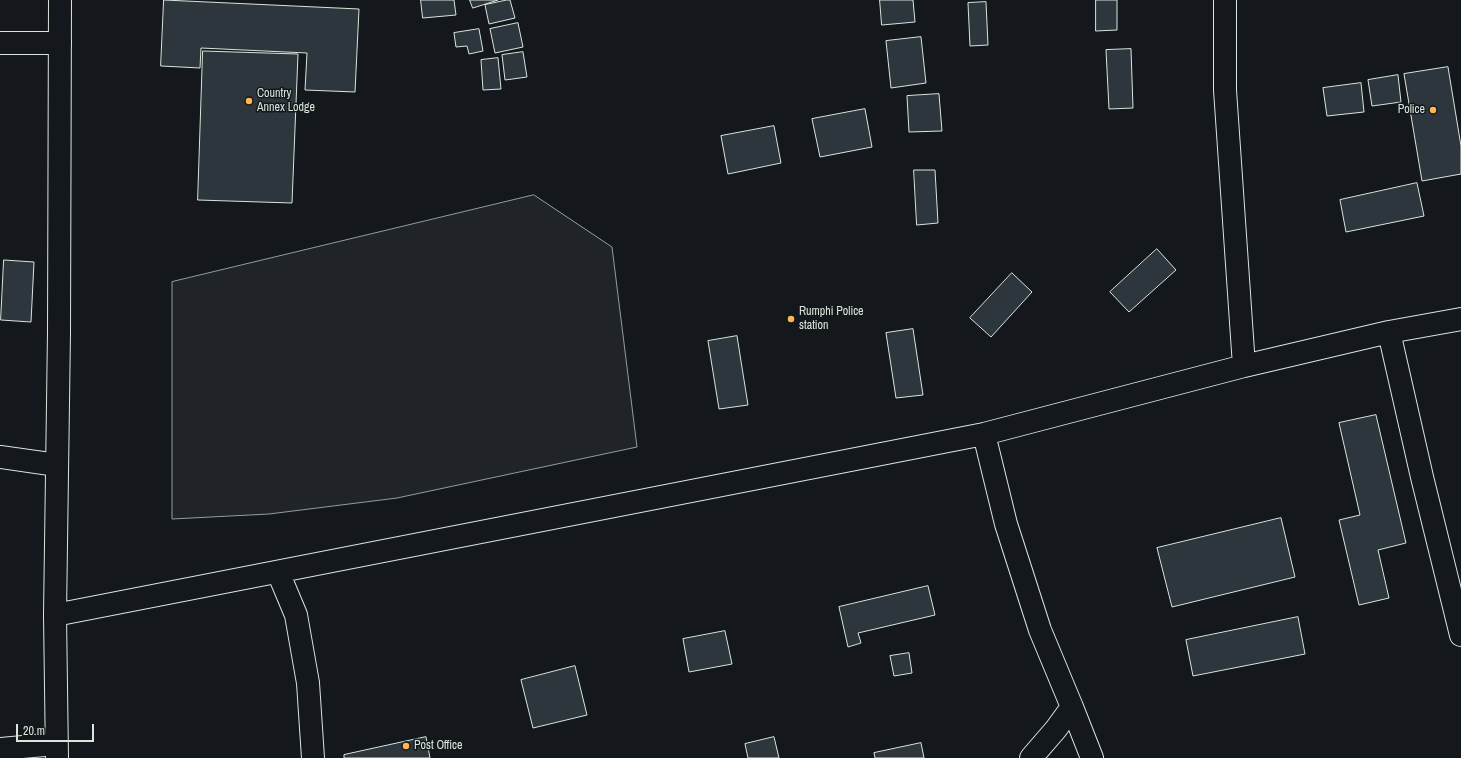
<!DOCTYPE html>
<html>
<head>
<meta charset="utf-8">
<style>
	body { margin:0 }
	#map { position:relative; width:1461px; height:758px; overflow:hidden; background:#14181c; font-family:"Archivo Narrow",sans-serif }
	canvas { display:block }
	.scale { position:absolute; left:16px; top:724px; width:78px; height:18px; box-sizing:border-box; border:2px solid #d8e6dc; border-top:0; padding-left:5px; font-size:12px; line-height:14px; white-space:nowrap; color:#d8e6dc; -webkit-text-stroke:3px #14181c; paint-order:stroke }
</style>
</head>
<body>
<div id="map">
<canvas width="1461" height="758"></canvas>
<div class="scale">20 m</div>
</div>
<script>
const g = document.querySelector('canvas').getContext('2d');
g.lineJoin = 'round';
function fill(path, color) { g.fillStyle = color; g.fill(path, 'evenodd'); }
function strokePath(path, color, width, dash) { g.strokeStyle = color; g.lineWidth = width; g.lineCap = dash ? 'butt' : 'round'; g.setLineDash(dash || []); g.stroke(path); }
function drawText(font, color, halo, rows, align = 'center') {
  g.font = font + ' "Archivo Narrow",sans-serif'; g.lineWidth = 3; g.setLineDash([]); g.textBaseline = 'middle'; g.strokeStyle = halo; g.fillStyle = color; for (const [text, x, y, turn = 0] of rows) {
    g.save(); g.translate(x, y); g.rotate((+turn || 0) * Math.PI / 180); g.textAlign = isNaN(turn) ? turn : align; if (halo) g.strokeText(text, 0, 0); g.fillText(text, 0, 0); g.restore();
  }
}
const green = new Path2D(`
	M534,195L612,247L637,447L397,498L269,514L172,519V282Z`);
fill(green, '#202428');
strokePath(green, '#939e99', 1);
const building = new Path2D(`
	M164,0L359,9L355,92L305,90L307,53L201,48L200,68L161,66Z
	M421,0H454L456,15L423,18Z
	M470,0H498L473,8Z
	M507,0H510L515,18L489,24L485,5Z
	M880,0H913L915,22L882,25Z
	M1096,0H1117V30L1096,31Z
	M986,2L988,45L970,46L968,3Z
	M518,23L523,47L495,53L490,29Z
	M479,29L483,51L469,54L467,46L456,47L454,33Z
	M921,37L926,83L891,88L886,41Z
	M1131,49L1133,108L1109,109L1106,50Z
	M203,51L298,54L292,203L198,200Z
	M523,52L527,77L505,80L502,55Z
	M498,58L501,89L483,90L481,60Z
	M1448,67L1461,146V174L1422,181L1404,74Z
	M1398,75L1401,102L1372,106L1368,80Z
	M1361,83L1364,112L1327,116L1323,88Z
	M939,94L942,131L909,132L907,96Z
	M865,109L872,147L820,157L812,119Z
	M774,126L781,163L728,174L721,136Z
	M914,170H935L938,223L917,225Z
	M1417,183L1424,216L1346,232L1340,200Z
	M1157,249L1176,270L1129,312L1110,292Z
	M4,260L34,262L31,322L1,320Z
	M1012,273L1032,292L991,337L970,318Z
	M913,329L923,395L896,398L886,333Z
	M737,336L748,405L719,409L708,341Z
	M1376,415L1406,543L1378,550L1389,598L1359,605L1339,520L1360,515L1339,423Z
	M1281,518L1295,577L1172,607L1157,548Z
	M928,586L935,615L858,633L861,643L848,647L839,607Z
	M1298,617L1305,654L1193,676L1186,640Z
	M725,631L732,664L689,672L683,639Z
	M909,653L912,673L894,676L890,656Z
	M575,666L587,715L533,728L521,680Z
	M426,737L430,758H344V755Z
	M774,737L779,758H748L745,744Z
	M921,743L924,758H875L874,753Z`);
fill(building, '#2c363c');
strokePath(building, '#d8e6dc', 1);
const minor = new Path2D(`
	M1225,0V90L1244,366
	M0,43H60
	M1389,332L1422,477L1461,635
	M984,434L1006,524L1040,630L1072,707L1056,729L1031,758
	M0,457L57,465
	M278,572L296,615L308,683L313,758
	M55,615L984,434L1244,366L1389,332L1461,319
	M1072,707L1092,758
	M0,749L56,744`);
const primary = new Path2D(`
	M57,758L55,615L59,332L60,0`);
strokePath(minor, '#d8e6dc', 24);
strokePath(primary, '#d8e6dc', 24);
strokePath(minor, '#14181c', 22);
strokePath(primary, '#14181c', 22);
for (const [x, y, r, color] of [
	[249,101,4,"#ffb74d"],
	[1433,110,4,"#ffb74d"],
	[791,319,4,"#ffb74d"],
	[406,746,4,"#ffb74d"]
]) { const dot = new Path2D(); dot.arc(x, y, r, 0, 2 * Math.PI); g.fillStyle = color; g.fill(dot); strokePath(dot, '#14181c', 1.5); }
drawText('12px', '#d8e6dc', '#14181c', [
	["Country",257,94],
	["Annex Lodge",257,108],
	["Police",1425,110,"right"],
	["Rumphi Police",799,312],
	["station",799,326],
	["Post Office",414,746]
], 'left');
</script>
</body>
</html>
